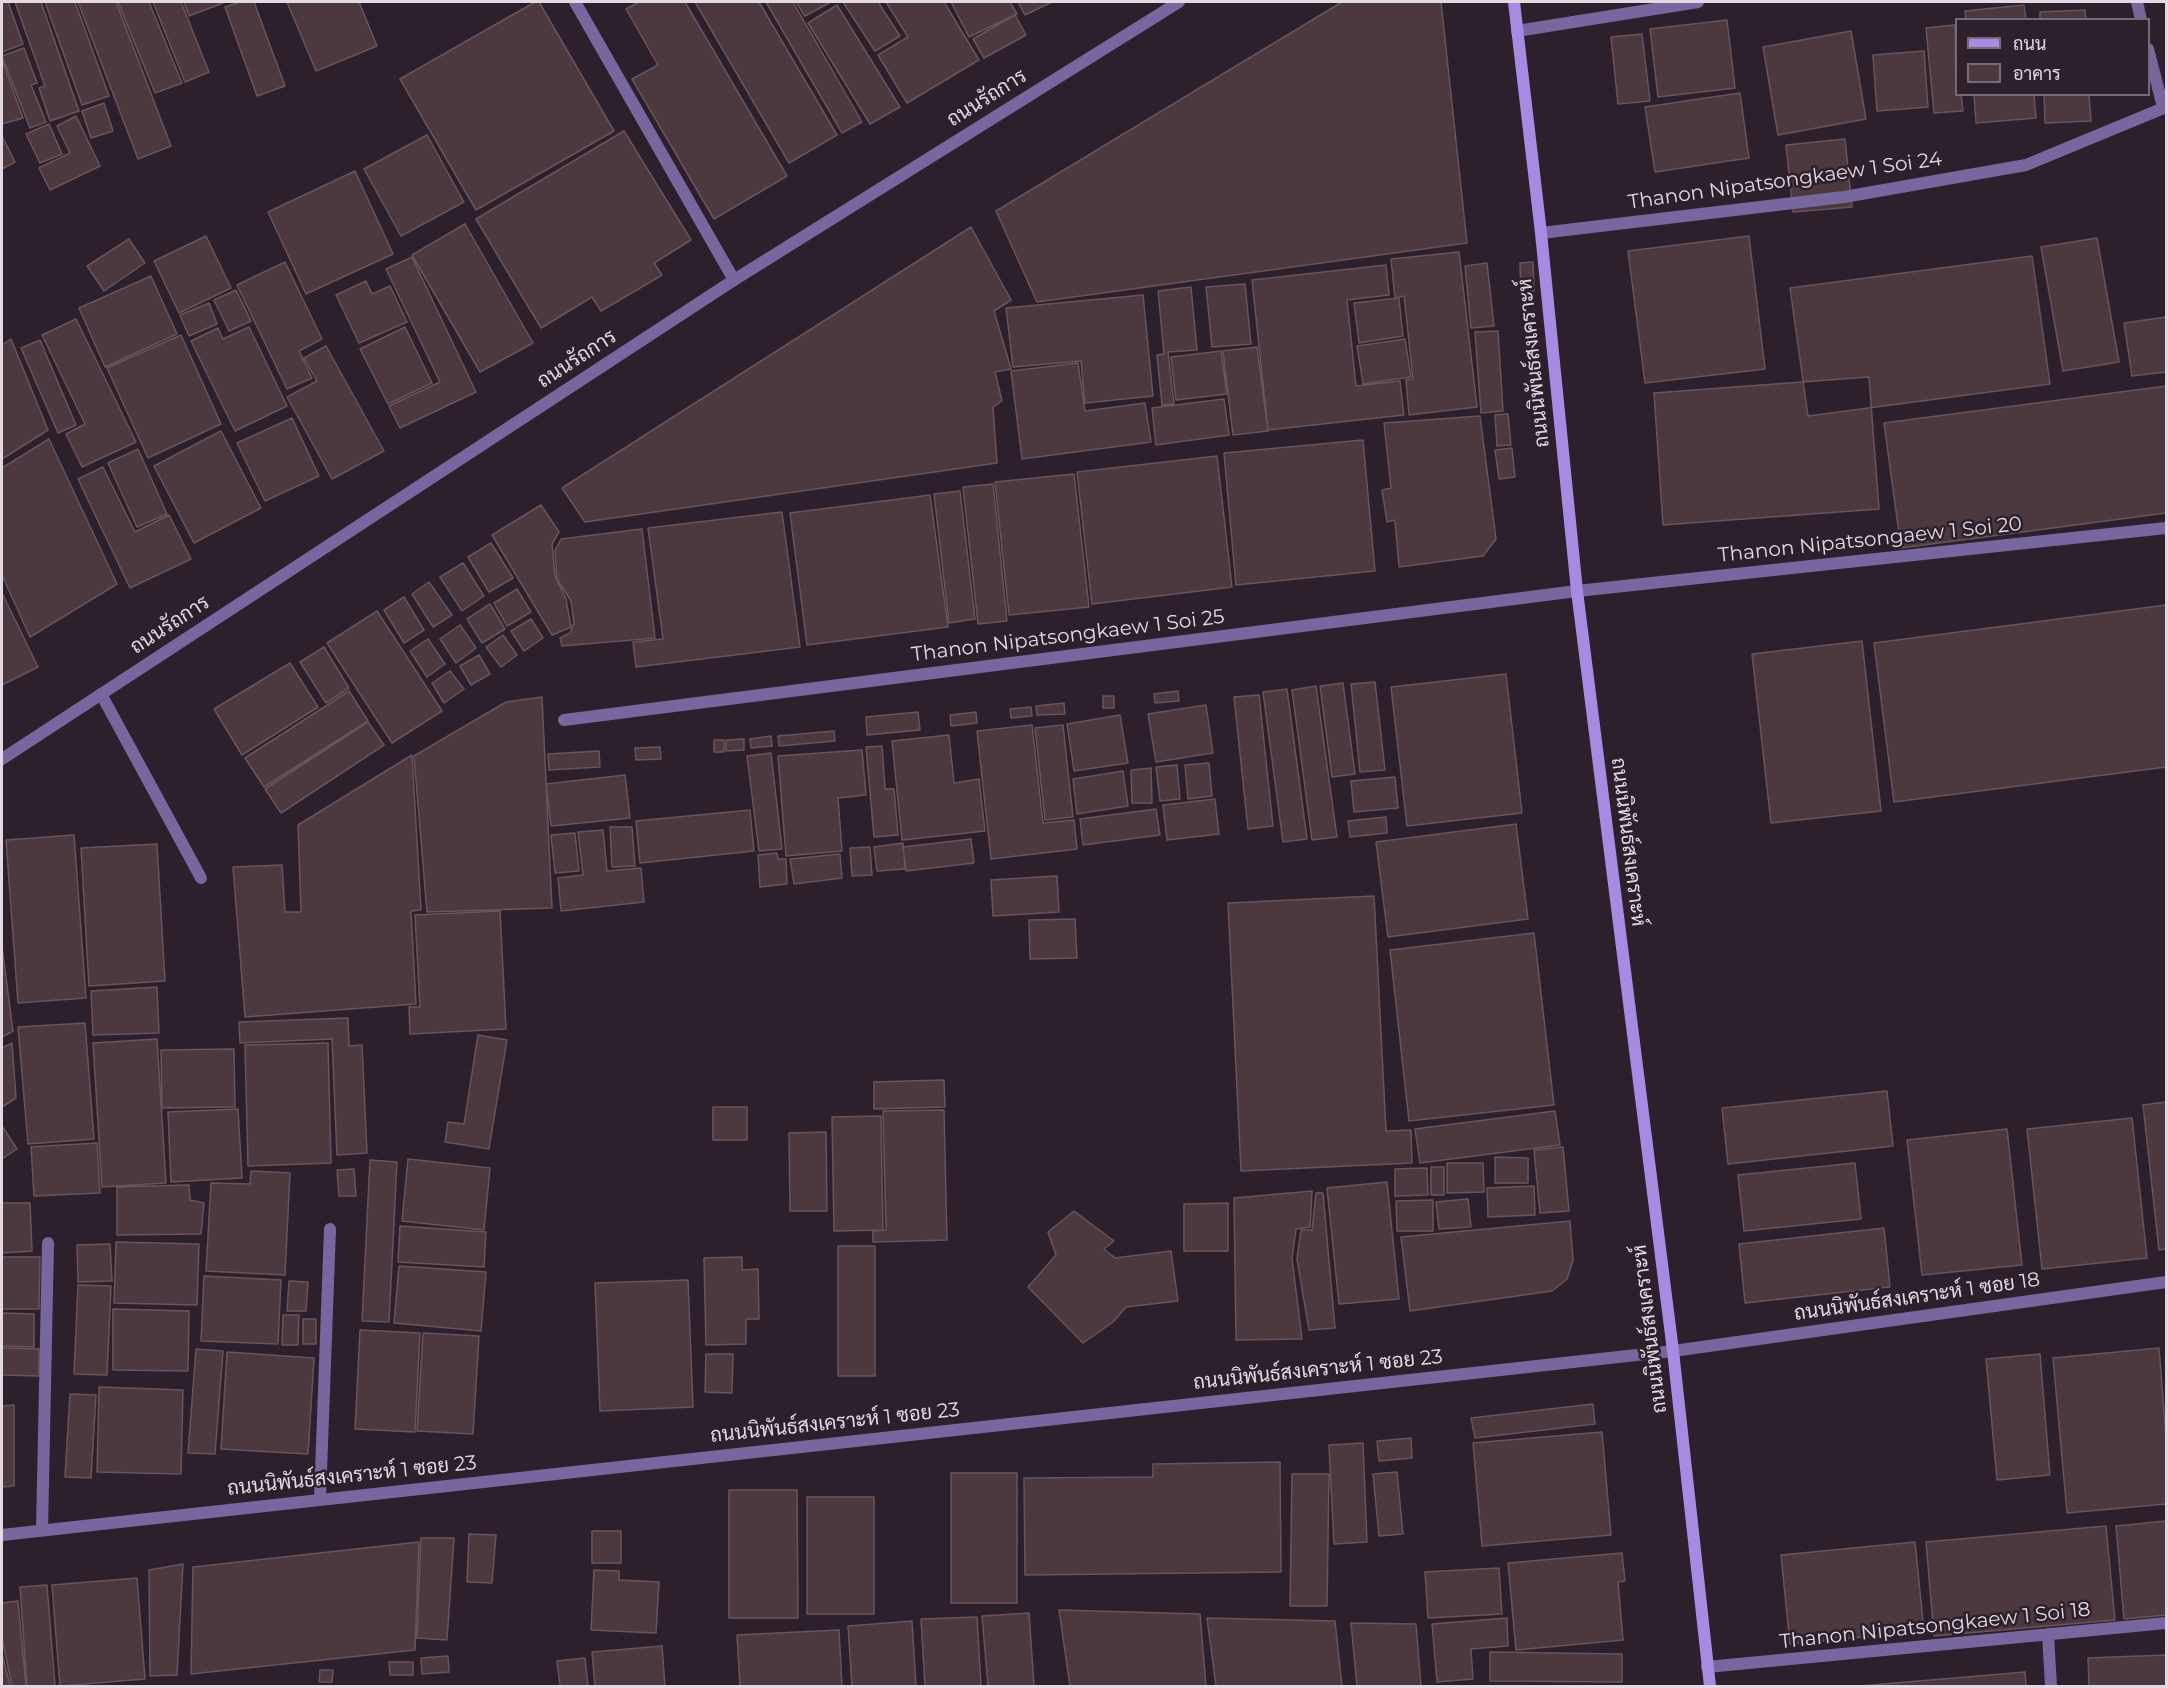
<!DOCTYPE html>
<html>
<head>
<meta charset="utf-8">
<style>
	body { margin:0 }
	#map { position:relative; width:2168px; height:1688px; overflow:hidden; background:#2d202d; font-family:Montserrat,Sarabun,sans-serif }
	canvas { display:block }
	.frame { position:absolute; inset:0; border:3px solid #e2d9e2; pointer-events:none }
	.legend { position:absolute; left:1955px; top:18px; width:195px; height:78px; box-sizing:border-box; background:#2d202d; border:2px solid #756a75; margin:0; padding:8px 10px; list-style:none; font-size:18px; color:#e2d9e2 }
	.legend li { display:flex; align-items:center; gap:12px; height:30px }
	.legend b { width:30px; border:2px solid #756a75 }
</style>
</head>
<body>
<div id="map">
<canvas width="2168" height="1688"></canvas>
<div class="frame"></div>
<ul class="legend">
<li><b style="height:8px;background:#a78be3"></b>ถนน</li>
<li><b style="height:16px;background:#4c383f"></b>อาคาร</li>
</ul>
</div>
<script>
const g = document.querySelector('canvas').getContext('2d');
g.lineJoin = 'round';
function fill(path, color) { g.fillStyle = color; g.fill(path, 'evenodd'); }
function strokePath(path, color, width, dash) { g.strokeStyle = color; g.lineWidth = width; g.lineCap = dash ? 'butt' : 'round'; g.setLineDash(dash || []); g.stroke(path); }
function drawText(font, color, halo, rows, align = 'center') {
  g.font = font + ' Montserrat,Sarabun,sans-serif'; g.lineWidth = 5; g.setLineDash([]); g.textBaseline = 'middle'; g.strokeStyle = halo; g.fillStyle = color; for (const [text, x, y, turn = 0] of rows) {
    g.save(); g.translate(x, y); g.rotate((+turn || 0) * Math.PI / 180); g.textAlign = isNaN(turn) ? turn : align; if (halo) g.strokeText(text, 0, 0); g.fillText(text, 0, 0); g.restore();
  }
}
const building = new Path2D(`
	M2,2H8L23,44L2,52Z
	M15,2H41L79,111L50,121L39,88L45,86Z
	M45,2H75L109,96L82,105Z
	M78,2H116L171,146L138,159Z
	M118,2H149L182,83L155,93Z
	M153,2H181L209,72L185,82Z
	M184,2H222L223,3L189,16Z
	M240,2H254L285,86L257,96L225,7Z
	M287,2H359L377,46L316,71Z
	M535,2H539L614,131L476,210L400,79Z
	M639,2H685L787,176L714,219L632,79L658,65L626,9Z
	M695,2H759L837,135L789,163Z
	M766,2H793L862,122L842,133Z
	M796,2H831L805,16Z
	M843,2H878L900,36L875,51Z
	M886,2H944L979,60L907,103L878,55L908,37Z
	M951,2H1010L1017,14L969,37Z
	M1018,2H1052L1025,15Z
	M1342,2H1441L1467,243L1037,302L996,211Z
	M837,5L900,107L870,124L808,23Z
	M2024,5L2026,20H1966L1965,11Z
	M2085,10L2086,20H2040V12Z
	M1015,15L1026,35L984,58L973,39Z
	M1727,20L1735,88L1658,97L1650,29Z
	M1955,25L1956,94H1961L1963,111L1934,113L1926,28Z
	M1851,31L1866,119L1778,135L1763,47Z
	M1642,34L1650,101L1618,104L1611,37Z
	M24,48L37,83L31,85L46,122L30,128L2,56Z
	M1924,51L1928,107L1877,111L1873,55Z
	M2,60L23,118L2,124Z
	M1740,93L1749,158L1655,172L1645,107Z
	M1974,94H2034L2036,118L1976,123Z
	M2044,94H2089L2091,121L2045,123Z
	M104,103L113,131L91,138L82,111Z
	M76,116L100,166L50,190L39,168L70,153L57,126Z
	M49,124L62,154L40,163L26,134Z
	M624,131L691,240L654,263L662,275L601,311L592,297L541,328L476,219Z
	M427,135L464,202L401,236L364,169Z
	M2,136L15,162L2,169Z
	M1845,139L1852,207L1793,212L1786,145Z
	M355,171L393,254L306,294L268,212Z
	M465,224L533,343L480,372L412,255Z
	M971,227L1011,300L994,311L1011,369L995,372L1002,401L993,407L997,463L585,522L562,488Z
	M206,236L231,288L179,313L154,261Z
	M1749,236L1765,369L1645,383L1628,251Z
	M2097,238L2119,362L2063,371L2041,247Z
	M129,239L145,263L104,291L87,266Z
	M1459,252L1477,407L1409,415L1406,380L1413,379L1404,296L1395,298L1391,259Z
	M2032,256L2050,384L1808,416L1790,288Z
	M412,257L476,392L400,428L389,406L440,382L386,269Z
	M285,262L322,339L299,351L312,378L287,389L237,285Z
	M1533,262L1534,291L1521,292L1520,263Z
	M1487,263L1494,326L1471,328L1465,266Z
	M1386,265L1389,295L1347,300L1356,386L1400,381L1404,415L1268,430L1252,280Z
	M151,276L177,334L105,367L79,308Z
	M366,281L372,294L390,286L407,322L359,343L336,295Z
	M1245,284L1251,344L1212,347L1206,287Z
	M1191,287L1197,350L1168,352L1174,404L1162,405L1157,355L1164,354L1158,291Z
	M236,290L251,321L229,331L214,300Z
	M1143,295L1153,396L1085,403L1081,361L1013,367L1006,308Z
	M1399,298L1403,336L1359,343L1354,303Z
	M209,303L217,324L189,336L180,315Z
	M2166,317V372L2132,376L2124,323Z
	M76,319L136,442L82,467L66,434L85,424L42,335Z
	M249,327L287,406L235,431L191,341L218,328L223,339Z
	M405,327L432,383L388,404L360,349Z
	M1498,331L1503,411L1481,413L1475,332Z
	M181,335L221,424L148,458L107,368Z
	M11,339L48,430L2,459V345Z
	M1405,339L1411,377L1363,384L1357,346Z
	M40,340L76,425L58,433L21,348Z
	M326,346L384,451L332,479L287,397L317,381L304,358Z
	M1257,347L1268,431L1233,435L1223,351Z
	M1221,351L1227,394L1176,400L1171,357Z
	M1078,363L1085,411L1145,403L1151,442L1022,459L1011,371Z
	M1869,377L1879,509L1663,525L1654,393Z
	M2166,386V513L1901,548L1884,423Z
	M1224,399L1229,435L1156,445L1152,408Z
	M1508,414L1511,445L1497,446L1495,415Z
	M1480,416L1496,539L1483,556L1399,567L1395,520L1387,522L1382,490L1391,488L1384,423Z
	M292,418L319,476L265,501L237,443Z
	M221,431L261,508L194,543L154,466Z
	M49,439L117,584L30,637L2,575V468Z
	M1363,440L1375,571L1236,585L1224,453Z
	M1512,448L1515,477L1499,479L1495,450Z
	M138,449L167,514L137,527L108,463Z
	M1217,456L1232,587L1092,604L1077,472Z
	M103,467L135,532L169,515L191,559L130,588L78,479Z
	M1074,474L1089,607L1009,615L995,482Z
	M993,484L1007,621L978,624L963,487Z
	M960,491L975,619L949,623L934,494Z
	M930,495L948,627L807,645L790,513Z
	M541,505L559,532L552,544L555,576L566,599L571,627L552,635L492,535Z
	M782,512L800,647L636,667L633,642L663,639L648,528Z
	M642,529L655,638L562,646L560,638L570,633L574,623L571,601L557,579L555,551L561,539Z
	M491,543L513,578L489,592L468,557Z
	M463,563L484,596L462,611L440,577Z
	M429,582L452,615L433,627L412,594Z
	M517,589L531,612L507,626L494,603Z
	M2,593L38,667L2,685Z
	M404,597L424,630L404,643L384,610Z
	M490,604L505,629L482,643L467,619Z
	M2166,605V767L1894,802L1874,643Z
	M377,611L442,711L392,743L327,643Z
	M531,619L543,638L524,651L511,631Z
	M460,625L476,648L456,663L440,639Z
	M503,635L517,655L501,667L486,647Z
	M428,639L445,664L427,677L410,651Z
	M1862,641L1881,811L1771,823L1752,654Z
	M324,647L349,688L326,703L300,662Z
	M479,655L490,674L471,685L460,666Z
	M290,663L318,707L242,755L214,709Z
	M450,671L464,689L444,703L432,683Z
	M1506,674L1522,813L1407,826L1391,687Z
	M1375,682L1385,770L1360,772L1351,684Z
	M1343,683L1355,774L1332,777L1320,686Z
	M1316,686L1337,837L1312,840L1292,690Z
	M1287,689L1307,839L1283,842L1263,692Z
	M349,691L368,721L264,787L245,758Z
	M1178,691L1179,701L1155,703L1154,694Z
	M1259,695L1273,826L1248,829L1234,697Z
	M1103,696H1114V708H1103Z
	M542,697L552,908L427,912L414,756L506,702Z
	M1064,703L1065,714L1037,715L1036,706Z
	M1206,705L1213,753L1156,762L1148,714Z
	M1031,707L1032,716L1011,718L1010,709Z
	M918,712L920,730L867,735L866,717Z
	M976,712L977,723L951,726L950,715Z
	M1120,715L1128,763L1074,771L1067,724Z
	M368,722L384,745L281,813L265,789Z
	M1032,725L1043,823L1074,820L1077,849L991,859L977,731Z
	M1063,725L1073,817L1045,820L1035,728Z
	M834,731L835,741L779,746L778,736Z
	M949,735L954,783L979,779L985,831L902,840L892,741Z
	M771,736L772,746L751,748L750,739Z
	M744,739V750L726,751V740Z
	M714,740H724V752H714Z
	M882,746L885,789H894L898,835L874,837L866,747Z
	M660,747L661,759L636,760L635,748Z
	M862,750L866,795L838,798L842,851L786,856L778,756Z
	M599,751L600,767L549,770L548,754Z
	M771,753L782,849L759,851L747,756Z
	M412,755L421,910L411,911L416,1004L245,1017L233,867L282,865L285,912H301L298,825Z
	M1209,763L1212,796L1188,799L1185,765Z
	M1177,765L1180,799L1160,801L1156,767Z
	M1151,768L1152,803H1132L1131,770Z
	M1123,771L1128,806L1077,814L1073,779Z
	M625,775L630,818L551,826L546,784Z
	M1395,777L1398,808L1354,812L1351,781Z
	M1215,799L1219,834L1167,840L1163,805Z
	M1156,809L1160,835L1083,845L1080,819Z
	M750,810L754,851L640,863L636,821Z
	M1386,817L1387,833L1350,837L1348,821Z
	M1516,824L1528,919L1388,937L1376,842Z
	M610,827H632L635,866L612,867Z
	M603,830L607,871L641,868L644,902L561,911L558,878L583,875L578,832Z
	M575,833L579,871L555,873L551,835Z
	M74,835L86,998L18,1003L6,840Z
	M971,839L974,863L906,871L903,847Z
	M903,843L905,869L877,871L874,847Z
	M157,844L165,981L89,986L81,848Z
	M870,847L872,875L852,876L850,848Z
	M777,853L778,859H786L787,884L760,887L758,855Z
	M840,854L842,878L794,884L790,859Z
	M1057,876L1059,912L993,916L991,880Z
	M1374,896L1386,1131L1411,1130L1412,1163L1241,1171L1228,903Z
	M500,911L506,1029L410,1034L409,1007H420L415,915Z
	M1075,919L1077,958L1030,959L1029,920Z
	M1534,933L1554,1105L1409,1121L1390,950Z
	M2,947L13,1031L2,1037Z
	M157,987L159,1033L93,1035L91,991Z
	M348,1018L349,1046L362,1045L367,1153L337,1155L332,1039L240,1043L239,1022Z
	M85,1023L94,1139L28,1144L18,1027Z
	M478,1035L507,1040L489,1149L445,1142L448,1122L464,1124Z
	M157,1039L166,1183L102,1187L93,1043Z
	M12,1043L16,1098L2,1107V1048Z
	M328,1043L331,1163L248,1166L245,1045Z
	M234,1049L235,1107L162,1108L161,1050Z
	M944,1080L945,1107L874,1109V1082Z
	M1887,1091L1893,1146L1728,1164L1722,1108Z
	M2166,1102V1249L2159,1250L2143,1105Z
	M713,1107H747V1140H713Z
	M238,1109L242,1178L171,1182L168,1112Z
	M944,1110L947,1240L873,1242V1231L886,1230L883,1111Z
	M1555,1111L1560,1145L1420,1163L1415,1129Z
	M881,1116L883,1230L834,1231L832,1117Z
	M2132,1118L2147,1258L2042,1269L2027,1129Z
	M2,1126L17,1149L2,1159Z
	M2007,1129L2022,1265L1922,1275L1907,1140Z
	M826,1132L827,1211H790L789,1133Z
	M97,1143L100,1193L34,1196L31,1147Z
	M1563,1147L1569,1211L1540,1213L1534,1150Z
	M1495,1157L1528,1158V1183H1495Z
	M408,1159L490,1168L484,1230L402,1221Z
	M370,1160L397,1162L389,1322L362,1321Z
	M1447,1163H1483L1484,1192L1447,1193Z
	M1855,1163L1861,1219L1744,1231L1738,1175Z
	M1431,1167H1444V1195H1431Z
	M1427,1168L1428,1195L1395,1196V1169Z
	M354,1169L356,1196H339L337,1170Z
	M251,1171L290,1173L285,1275L206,1271L211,1183L250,1184Z
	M1387,1182L1399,1299L1339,1304L1327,1188Z
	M189,1185L190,1200L204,1203L201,1234L117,1235V1187Z
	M1534,1186L1535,1215L1488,1217L1487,1188Z
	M1312,1191L1310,1227L1296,1229L1292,1258L1302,1339L1236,1340L1234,1198Z
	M1316,1193H1323L1335,1328L1309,1330L1297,1259L1301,1230H1312Z
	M1468,1199L1471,1227L1439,1229L1436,1202Z
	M1433,1200V1231H1397L1396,1201Z
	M2,1203H30L32,1251L2,1253Z
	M1228,1203V1251H1184V1204Z
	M1074,1211L1114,1241L1104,1249L1115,1258L1171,1251L1178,1301L1126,1307L1113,1322L1083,1343L1028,1287L1056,1255L1048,1232Z
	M1570,1221L1573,1260L1567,1279L1552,1291L1410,1311L1401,1237Z
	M400,1226L486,1232L484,1267L398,1262Z
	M1884,1228L1890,1287L1745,1303L1739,1244Z
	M116,1242L199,1244L197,1305L114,1303Z
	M110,1244L112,1281L78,1282L77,1245Z
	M838,1246H875V1376H838Z
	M2,1257H40L39,1309H2Z
	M742,1257V1270L758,1269L759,1319H746V1344L706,1345L704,1258Z
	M399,1266L486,1272L481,1331L394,1323Z
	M204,1276L281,1280L278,1344L201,1341Z
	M688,1280L693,1407L600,1411L595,1283Z
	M289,1281L308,1282L306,1311H287Z
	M78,1285L111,1286L107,1375L74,1374Z
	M113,1309L189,1311L188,1371L113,1370Z
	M2,1313L34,1314V1347L2,1346Z
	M283,1315H299L298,1345H282Z
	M303,1319H316V1344H303Z
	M360,1330L420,1333L415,1432L355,1429Z
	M423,1333L479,1336L473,1434L417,1431Z
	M2,1348L39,1349V1376L2,1375Z
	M2159,1348L2166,1437V1504L2067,1513L2053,1358Z
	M196,1349L223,1351L215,1454L188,1453Z
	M227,1352L314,1358L308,1454L221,1449Z
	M706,1354H733L732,1393L705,1392Z
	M2040,1354L2050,1475L1997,1480L1986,1359Z
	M99,1387L183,1390L181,1474L97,1472Z
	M70,1394L96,1395L91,1478L65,1477Z
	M1593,1404L1595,1424L1475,1438L1471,1418Z
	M14,1405V1486L2,1487V1406Z
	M1602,1432L1611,1535L1482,1546L1473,1443Z
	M1411,1438L1412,1458L1379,1461L1377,1441Z
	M1363,1443L1367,1542L1334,1544L1329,1445Z
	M1280,1462L1281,1572L1025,1575L1024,1478L1153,1477V1464Z
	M1397,1472L1403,1534L1379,1536L1373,1474Z
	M951,1473H1017V1603H951Z
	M1292,1474H1329L1327,1606H1290Z
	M729,1490H797L798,1618H729Z
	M807,1497H874V1614H807Z
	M2166,1521V1615L2124,1619L2116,1526Z
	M2106,1526L2115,1620L1934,1636L1926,1542Z
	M592,1531H621V1563H592Z
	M469,1534L496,1535L492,1583L467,1582Z
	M421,1538H454L447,1640L417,1638Z
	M419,1542L415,1650L191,1674L193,1567Z
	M1915,1542L1924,1631L1790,1644L1781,1555Z
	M1622,1553L1625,1581L1618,1582L1623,1640L1516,1650L1508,1563Z
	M183,1564L177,1675L150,1676L149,1570Z
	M1499,1568L1502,1614L1428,1618L1425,1572Z
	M594,1570L619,1571V1580L659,1582L656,1633L591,1630Z
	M137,1578L145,1679L60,1686L52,1585Z
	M47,1585L55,1686H27L20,1587Z
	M18,1601L26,1686H12L2,1638V1603Z
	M1059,1610L1200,1614L1206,1686H1070Z
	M1029,1613L1034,1686H988L982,1616Z
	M977,1617L981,1686H925L921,1619Z
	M1207,1618L1335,1621L1342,1686H1216Z
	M1507,1618L1508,1646L1471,1649L1473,1679L1437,1682L1432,1624Z
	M912,1621L916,1686H852L848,1626Z
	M1351,1623L1416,1624L1421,1686H1357Z
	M839,1630L842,1686H740L737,1635Z
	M662,1646L665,1686H595L592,1652Z
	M1490,1652L1622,1654V1682L1490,1681Z
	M2,1653L10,1686H2Z
	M2166,1655V1686H2089L2088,1658Z
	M448,1656L449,1672L422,1674L421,1658Z
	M585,1658L588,1686H560L557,1661Z
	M389,1662H413V1675H390Z
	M320,1670H333L332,1682H319Z
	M2025,1672L2026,1686H1860Z`);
fill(building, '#4c383f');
strokePath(building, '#69545b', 1.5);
strokePath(new Path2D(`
	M101,694L201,878`), '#77679e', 12);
strokePath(new Path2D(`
	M575,2L734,280
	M2137,2L2141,20
	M1517,31L1698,2
	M2148,49L2163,107
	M1541,233L1844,197L2026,165L2166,107
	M564,720L1577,591L2166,528
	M320,1498L330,1229
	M42,1530L48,1243
	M2048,1634L2051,1686
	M1707,1667L2166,1623`), '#77679e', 12);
strokePath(new Path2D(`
	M2,759L734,280L1179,2
	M2,1535L1673,1351L2166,1282`), '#77679e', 12);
strokePath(new Path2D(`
	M1514,2L1541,233L1577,591L1673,1351L1710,1686`), '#a78be3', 12);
drawText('20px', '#e2d9e2', '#2d202d', [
	["ถนนรัถการ",987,98,-32],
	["Thanon Nipatsongkaew 1 Soi 24",1785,181,-8],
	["ถนนรัถการ",577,359,-33],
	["ถนนนิพันธ์สงเคราะห์",1534,363,-96],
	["Thanon Nipatsongaew 1 Soi 20",1870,540,-6],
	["ถนนรัถการ",170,625,-33],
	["Thanon Nipatsongkaew 1 Soi 25",1068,636,-7],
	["ถนนนิพันธ์สงเคราะห์",1628,842,83],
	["ถนนนิพันธ์สงเคราะห์ 1 ซอย 18",1917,1297,-8],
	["ถนนนิพันธ์สงเคราะห์",1650,1329,-97],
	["ถนนนิพันธ์สงเคราะห์ 1 ซอย 23",1318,1370,-6],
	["ถนนนิพันธ์สงเคราะห์ 1 ซอย 23",835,1423,-6],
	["ถนนนิพันธ์สงเคราะห์ 1 ซอย 23",352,1476,-6],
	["Thanon Nipatsongkaew 1 Soi 18",1935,1626,-6]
]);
</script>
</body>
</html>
